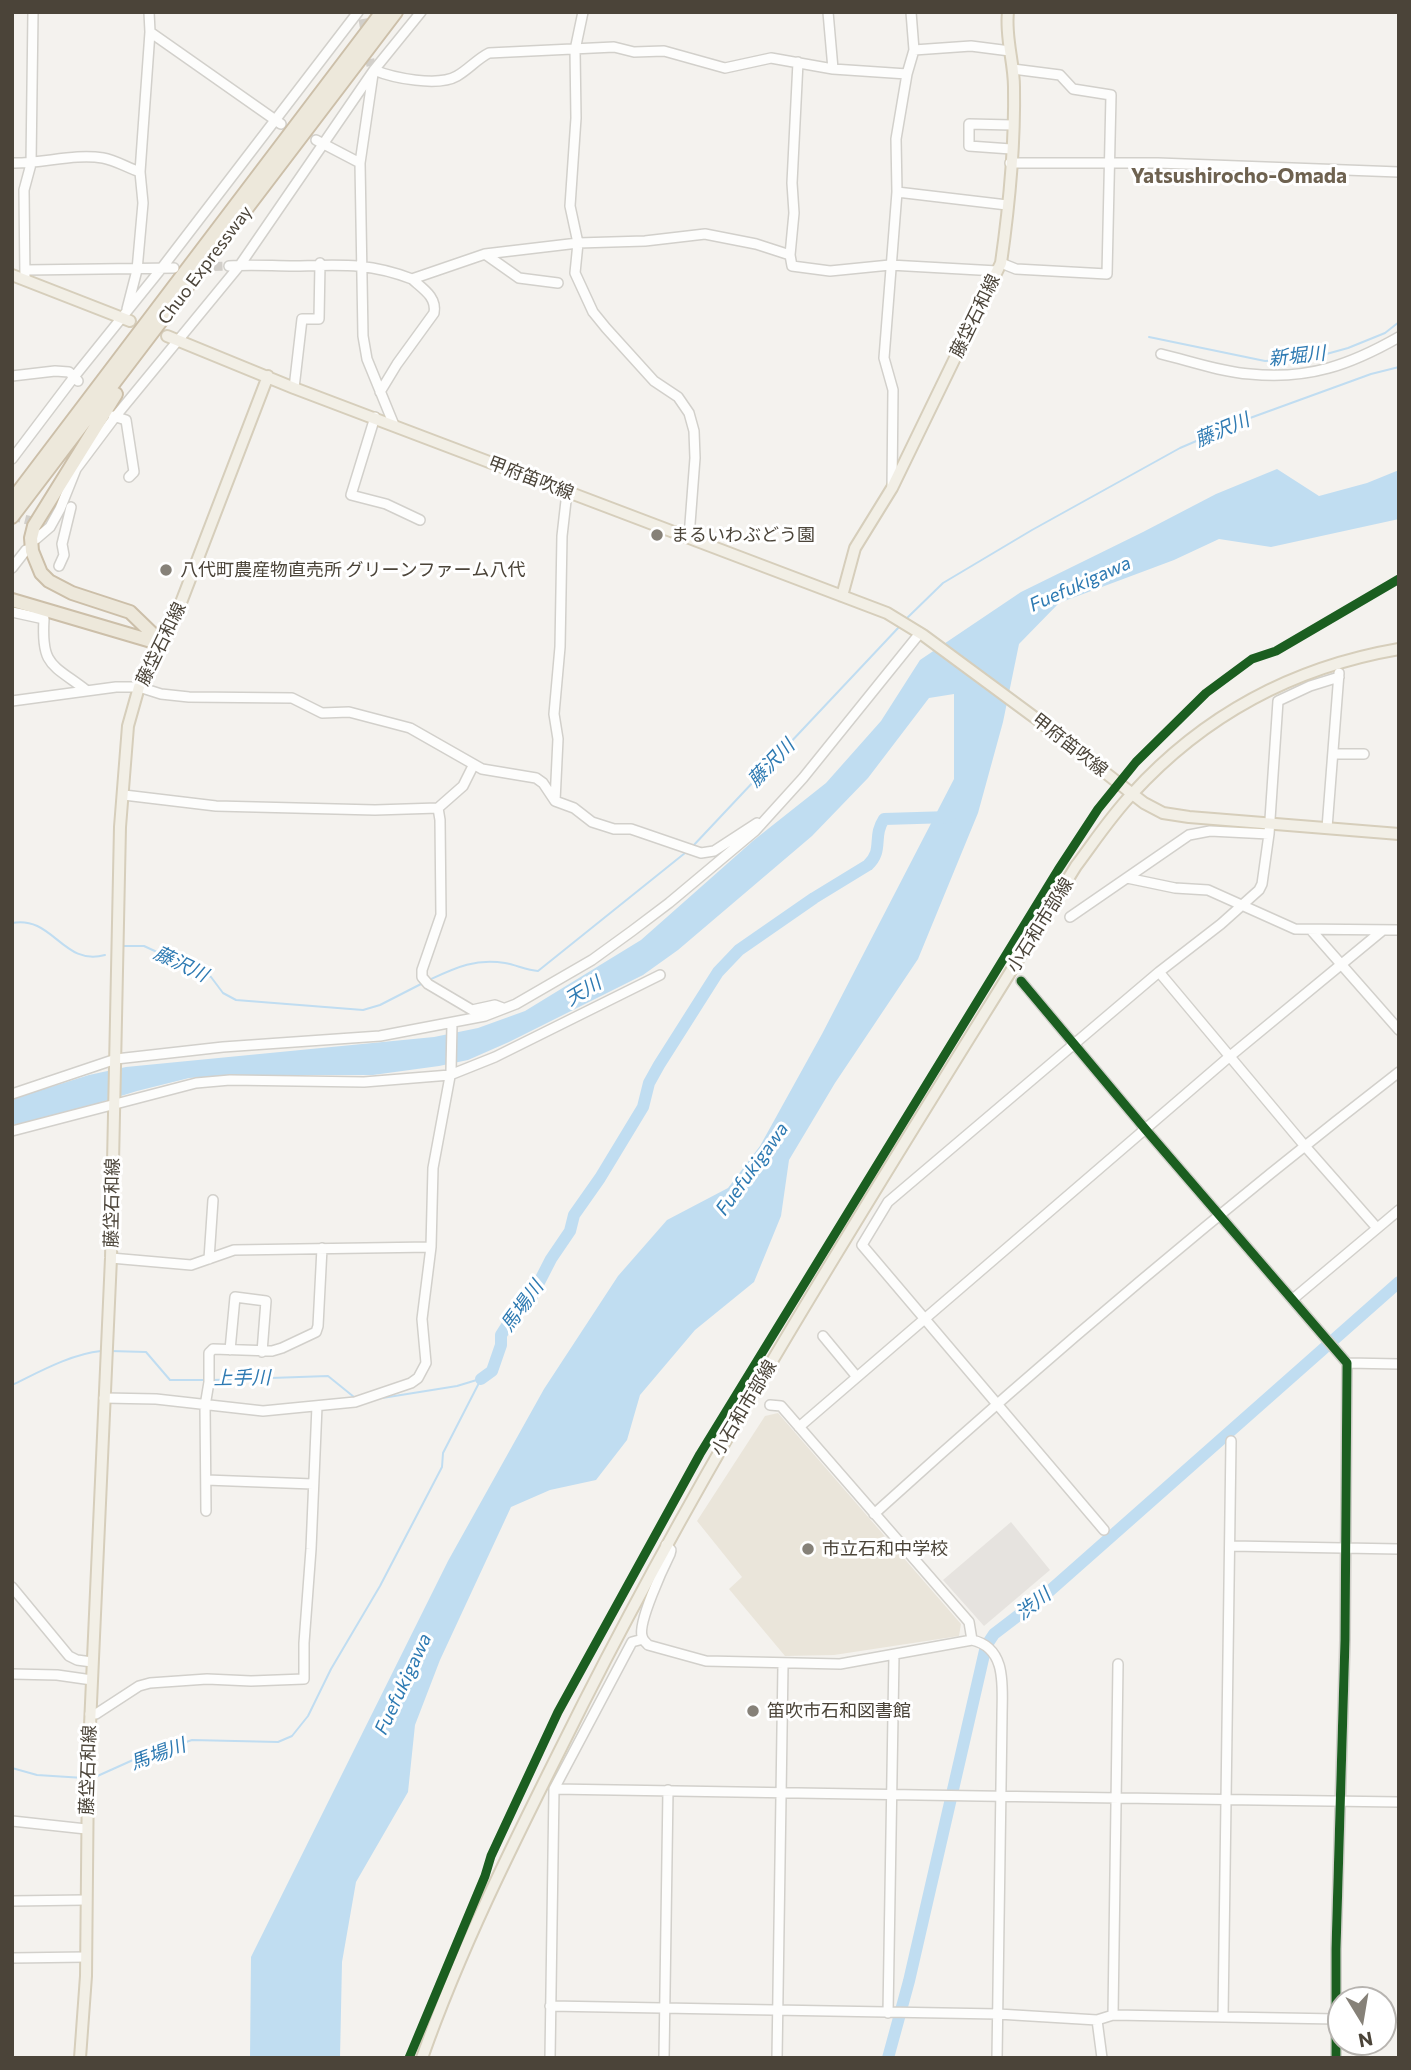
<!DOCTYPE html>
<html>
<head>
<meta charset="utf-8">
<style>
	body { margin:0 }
	#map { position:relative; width:1411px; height:2070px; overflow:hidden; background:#f4f2ee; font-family:Commissioner,sans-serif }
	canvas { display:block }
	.frame { position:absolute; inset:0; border:14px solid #4b4439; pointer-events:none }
	.north { position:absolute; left:1327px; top:1986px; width:70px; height:70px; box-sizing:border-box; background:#fff; border:2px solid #b7b4b0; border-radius:50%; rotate:169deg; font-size:19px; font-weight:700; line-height:28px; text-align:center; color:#4b4439 }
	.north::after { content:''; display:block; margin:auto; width:24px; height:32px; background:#868178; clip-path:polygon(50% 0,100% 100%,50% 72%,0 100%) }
</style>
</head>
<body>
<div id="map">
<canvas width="1411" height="2070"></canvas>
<div class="frame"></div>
<div class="north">N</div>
</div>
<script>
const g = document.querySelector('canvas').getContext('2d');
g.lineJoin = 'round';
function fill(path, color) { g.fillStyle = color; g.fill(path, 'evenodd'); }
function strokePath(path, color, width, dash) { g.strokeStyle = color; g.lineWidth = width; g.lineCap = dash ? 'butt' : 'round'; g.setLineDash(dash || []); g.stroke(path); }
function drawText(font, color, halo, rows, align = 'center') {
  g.font = font + ' Commissioner,"Noto Sans JP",sans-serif'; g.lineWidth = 6; g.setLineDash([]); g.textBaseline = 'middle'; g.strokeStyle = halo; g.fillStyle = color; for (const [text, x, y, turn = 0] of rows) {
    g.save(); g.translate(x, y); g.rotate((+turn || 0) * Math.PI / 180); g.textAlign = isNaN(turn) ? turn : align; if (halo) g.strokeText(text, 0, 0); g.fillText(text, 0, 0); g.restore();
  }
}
fill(new Path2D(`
	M778,1413L961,1624L959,1636L834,1655L785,1656L729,1589L742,1577L697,1521L765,1416Z`), '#eae5da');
fill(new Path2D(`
	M1011,1522L1050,1570L984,1626L943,1580Z`), '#e6e3df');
fill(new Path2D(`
	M1277,469L1319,496L1367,483L1399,470V519L1271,547L1219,539L1174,560L1059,603L1019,644L1003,722L978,813L918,959L835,1083L789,1160L781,1216L754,1282L695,1330L640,1395L627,1440L596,1480L550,1490L511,1507L440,1660L415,1725L408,1792L356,1882L342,1962L340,2058H250L251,1957L448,1561L544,1389L618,1276L667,1220L728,1188L760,1146L822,1034L954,779V694L929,698L868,778L812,836L678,950L643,975L509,1042L468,1060L439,1066L373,1075H244L189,1078L137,1091L44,1120L12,1125V1099L89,1075L126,1067L434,1037L478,1028L525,1011L641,940L754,840L826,783L881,721L920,660L1021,592L1143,532L1216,494Z`), '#c0ddf1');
strokePath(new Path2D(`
	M1149,337L1265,361L1312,358L1348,348L1385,333L1399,322
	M905,620L943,583L1032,530L1180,448L1250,418L1371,374L1399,367
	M692,847L899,627
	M12,923C53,915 63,967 105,955
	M123,946H144L211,977L223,993L236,1000L363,1010L380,1005L421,984
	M429,980C455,968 475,958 505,963C516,965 527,970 538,971L685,853
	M110,1351L146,1352L170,1380H204
	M213,1380L328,1376L354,1397
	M12,1385C39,1372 71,1354 101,1351
	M376,1399L457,1386L480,1379
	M12,1768L37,1775L84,1778
	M93,1778L133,1760L192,1740L278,1742L292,1736L308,1716L331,1669L380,1586L442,1467L443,1453L481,1379`), '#c0ddf1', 2);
strokePath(new Path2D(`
	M481,1379L492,1371L501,1345V1335L520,1305L531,1298L551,1259L570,1231L574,1215L600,1178L643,1107L649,1083L659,1065L718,972L739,950L814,898L868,865C884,850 872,837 884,819L950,817
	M888,2058L909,1981L986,1646L994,1634L1045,1595L1399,1282`), '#c0ddf1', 12);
strokePath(new Path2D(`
	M363,19L371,66
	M200,267L229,266
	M12,516L44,524`), '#d2cfca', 9, [9, 4.5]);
const minor = new Path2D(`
	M583,12L575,50L576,118L570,206L578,243L575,273L593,312L606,328L654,381L678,397L689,413L694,431L695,458L689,537
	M828,12L833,69
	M150,32L281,124
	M914,50L971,46L1010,51
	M798,62L792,183L794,213L790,255L792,266L830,271L890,265L997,271
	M374,70C393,78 438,87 457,76C469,69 477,59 489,53L614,47L634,52L664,51L725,68L771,58L833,69L907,74
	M373,74L360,163L363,336L367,359L394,425
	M316,140L360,163
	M1011,149L969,146V124L1012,125
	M12,163C42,164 74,153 103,158C115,160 128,168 140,172
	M1010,163H1158L1399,172
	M897,192L1007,205
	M485,254L519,278L558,283
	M1001,263L1016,269L1107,274L1111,95L1073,89L1060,75L1013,69
	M229,266C250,264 272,266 294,266C339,265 368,262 412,279L485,254L578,243L645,241L705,234L756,244L790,255
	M26,270L174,268
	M25,280L24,190L31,164L33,12
	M127,309L137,270L143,203L140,172L150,32L149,12
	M1161,354C1190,361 1221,372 1250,374C1308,380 1350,365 1399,337
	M12,376L55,371L69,372L78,381
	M294,388L302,319H319L320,263
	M380,392L397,364L434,313C437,297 423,289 412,279
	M113,416L126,420L134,472L129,477
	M375,417L351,495L386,504L420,520
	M12,459L74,377L161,269L358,12
	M892,488L893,390L884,358L897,192L896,139L907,74L914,50L911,12
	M36,539L50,527L60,509L76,469L115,417L240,265L374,70L421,12
	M59,566L64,555L62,544L71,507
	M12,568L26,550
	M12,612L44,619C41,666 52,664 86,690
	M12,701L116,687H139L161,694L189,697L292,698L322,713L349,712L410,728L482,769L536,778L543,783L555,801L574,808L592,822L614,829H631L701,853L714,851L757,823
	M1333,754H1364
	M124,795L216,806L375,810L438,808L463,786L473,766
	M555,801L558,739L554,714L560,647L562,536L567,492
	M438,808L440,820L441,915L422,970V977L428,984L472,1010L495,1005L503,1008
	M1327,828L1339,673
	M1127,878L1175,888L1208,890L1295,929L1399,930
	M1070,917L1189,835L1210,831L1269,834
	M1311,930L1399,1030
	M1159,972L1304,1145L1377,1228
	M1021,981L1146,1130L1347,1363L1345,1640L1336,1949V2058
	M12,1094L116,1059L223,1047L380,1036L485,1016L516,1004L592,960L632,931L669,903L755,831L803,778L920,633
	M12,1131L196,1083L230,1080L364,1082L450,1075L495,1057L660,975
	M111,1258L191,1265L234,1250L431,1247
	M209,1259L213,1200
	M1293,1299L1399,1210
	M823,1336L857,1377
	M230,1350L235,1297L266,1301L262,1352
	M1347,1363L1399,1364
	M104,1398L156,1399L263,1411L355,1402L411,1383L418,1378L426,1363L422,1319L431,1247L433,1168L451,1071L452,1024
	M770,1405L781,1406L969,1622L972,1640
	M799,1427L1229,1057L1383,930
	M206,1480L313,1484
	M206,1511L205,1406L209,1382V1353L213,1349L272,1351L282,1348L316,1332L318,1326L322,1248
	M874,1514C1044,1360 1218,1212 1399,1072
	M1104,1530L862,1245L888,1202L1159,972L1221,924L1259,890L1262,884L1269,834L1278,701L1310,686L1339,677
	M666,1545L671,1550L670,1554C663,1568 638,1622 642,1636C643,1641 645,1641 648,1645L706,1661L840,1664L972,1640C1008,1648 1002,1688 1002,1717L997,2058
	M1231,1546L1399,1549
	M12,1587L69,1656L77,1660L92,1662
	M12,1674L57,1675L92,1680
	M90,1714H96L139,1686L150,1683L207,1679L251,1681L304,1679V1643L311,1549L317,1406
	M554,1789C836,1793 1117,1799 1399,1802
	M12,1821L86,1829
	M12,1901L85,1900
	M12,1958L86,1957
	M550,2006L998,2014L1097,2020L1113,2015L1337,2019
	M888,2013L894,1655
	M1113,2015L1118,1664
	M1223,2017L1231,1441
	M1097,2020L1102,2058
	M550,2058L554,1789L632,1642L643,1639
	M664,2058L668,1790
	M777,2058L783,1665`);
const major = new Path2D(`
	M12,275L130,321
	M167,336L294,388L887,613L923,635L1034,717L1144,803L1163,813L1189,817L1399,834
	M842,596L855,548L892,488L1001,263C1009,207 1015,144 1014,87C1014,62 1005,38 1008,12
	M80,2058L86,1976L88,1770L111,1258L120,827L128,726L139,687L177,613L268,376
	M422,2058C460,1950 511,1848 562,1746C712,1441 898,1155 1076,866C1094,842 1111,816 1132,794C1204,715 1294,667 1399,649`);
const highway = new Path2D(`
	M116,394L34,526L31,538L32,551L41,573L49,581L72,593L130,612L162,643
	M12,500L382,12
	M12,517L396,12
	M12,600L158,643`);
strokePath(minor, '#d2d0cb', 12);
strokePath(major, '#d6cebb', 14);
strokePath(highway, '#ccbfa9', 16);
strokePath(minor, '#fdfdfc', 9);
strokePath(major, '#f2efe6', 10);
strokePath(highway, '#ede8db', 12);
strokePath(new Path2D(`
	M1021,981L1146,1130L1347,1363L1345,1640L1336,1949V2058
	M409,2058L485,1876L491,1856L558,1712L700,1454L1058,870L1098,809L1136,762L1206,693L1252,659L1276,651L1399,579`), '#1b5e20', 9);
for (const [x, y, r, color] of [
	[657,535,7,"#868178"],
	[166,570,7,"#868178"],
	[808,1549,7,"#868178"],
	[753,1711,7,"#868178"]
]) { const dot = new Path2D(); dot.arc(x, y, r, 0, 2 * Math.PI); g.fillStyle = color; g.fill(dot); strokePath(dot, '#fff', 2.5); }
drawText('18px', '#4b4439', '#fff', [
	["Chuo Expressway",205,265,-53],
	["藤垈石和線",975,316,-64],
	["甲府笛吹線",531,478,21],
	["藤垈石和線",161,644,-64],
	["甲府笛吹線",1070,745,38],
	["小石和市部線",1040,925,-58],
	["藤垈石和線",112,1203,-89],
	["小石和市部線",744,1408,-59],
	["藤垈石和線",88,1770,-88]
]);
drawText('18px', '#4b4439', '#fff', [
	["まるいわぶどう園",671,535],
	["八代町農産物直売所 グリーンファーム八代",180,570],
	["市立石和中学校",822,1549],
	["笛吹市石和図書館",767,1711]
], 'left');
drawText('italic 19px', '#2e7ab2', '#fff', [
	["新堀川",1297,356,-6],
	["藤沢川",1222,430,-23],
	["Fuefukigawa",1080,584,-24],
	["藤沢川",771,763,-46],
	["藤沢川",181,964,26],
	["天川",583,991,-31],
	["Fuefukigawa",752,1169,-54],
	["馬場川",522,1306,-54],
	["上手川",242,1378,-1],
	["渋川",1033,1604,-38],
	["Fuefukigawa",403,1684,-65],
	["馬場川",158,1754,-20]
]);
drawText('bold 21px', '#6e6250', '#fff', [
	["Yatsushirocho-Omada",1239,176]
]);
</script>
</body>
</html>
